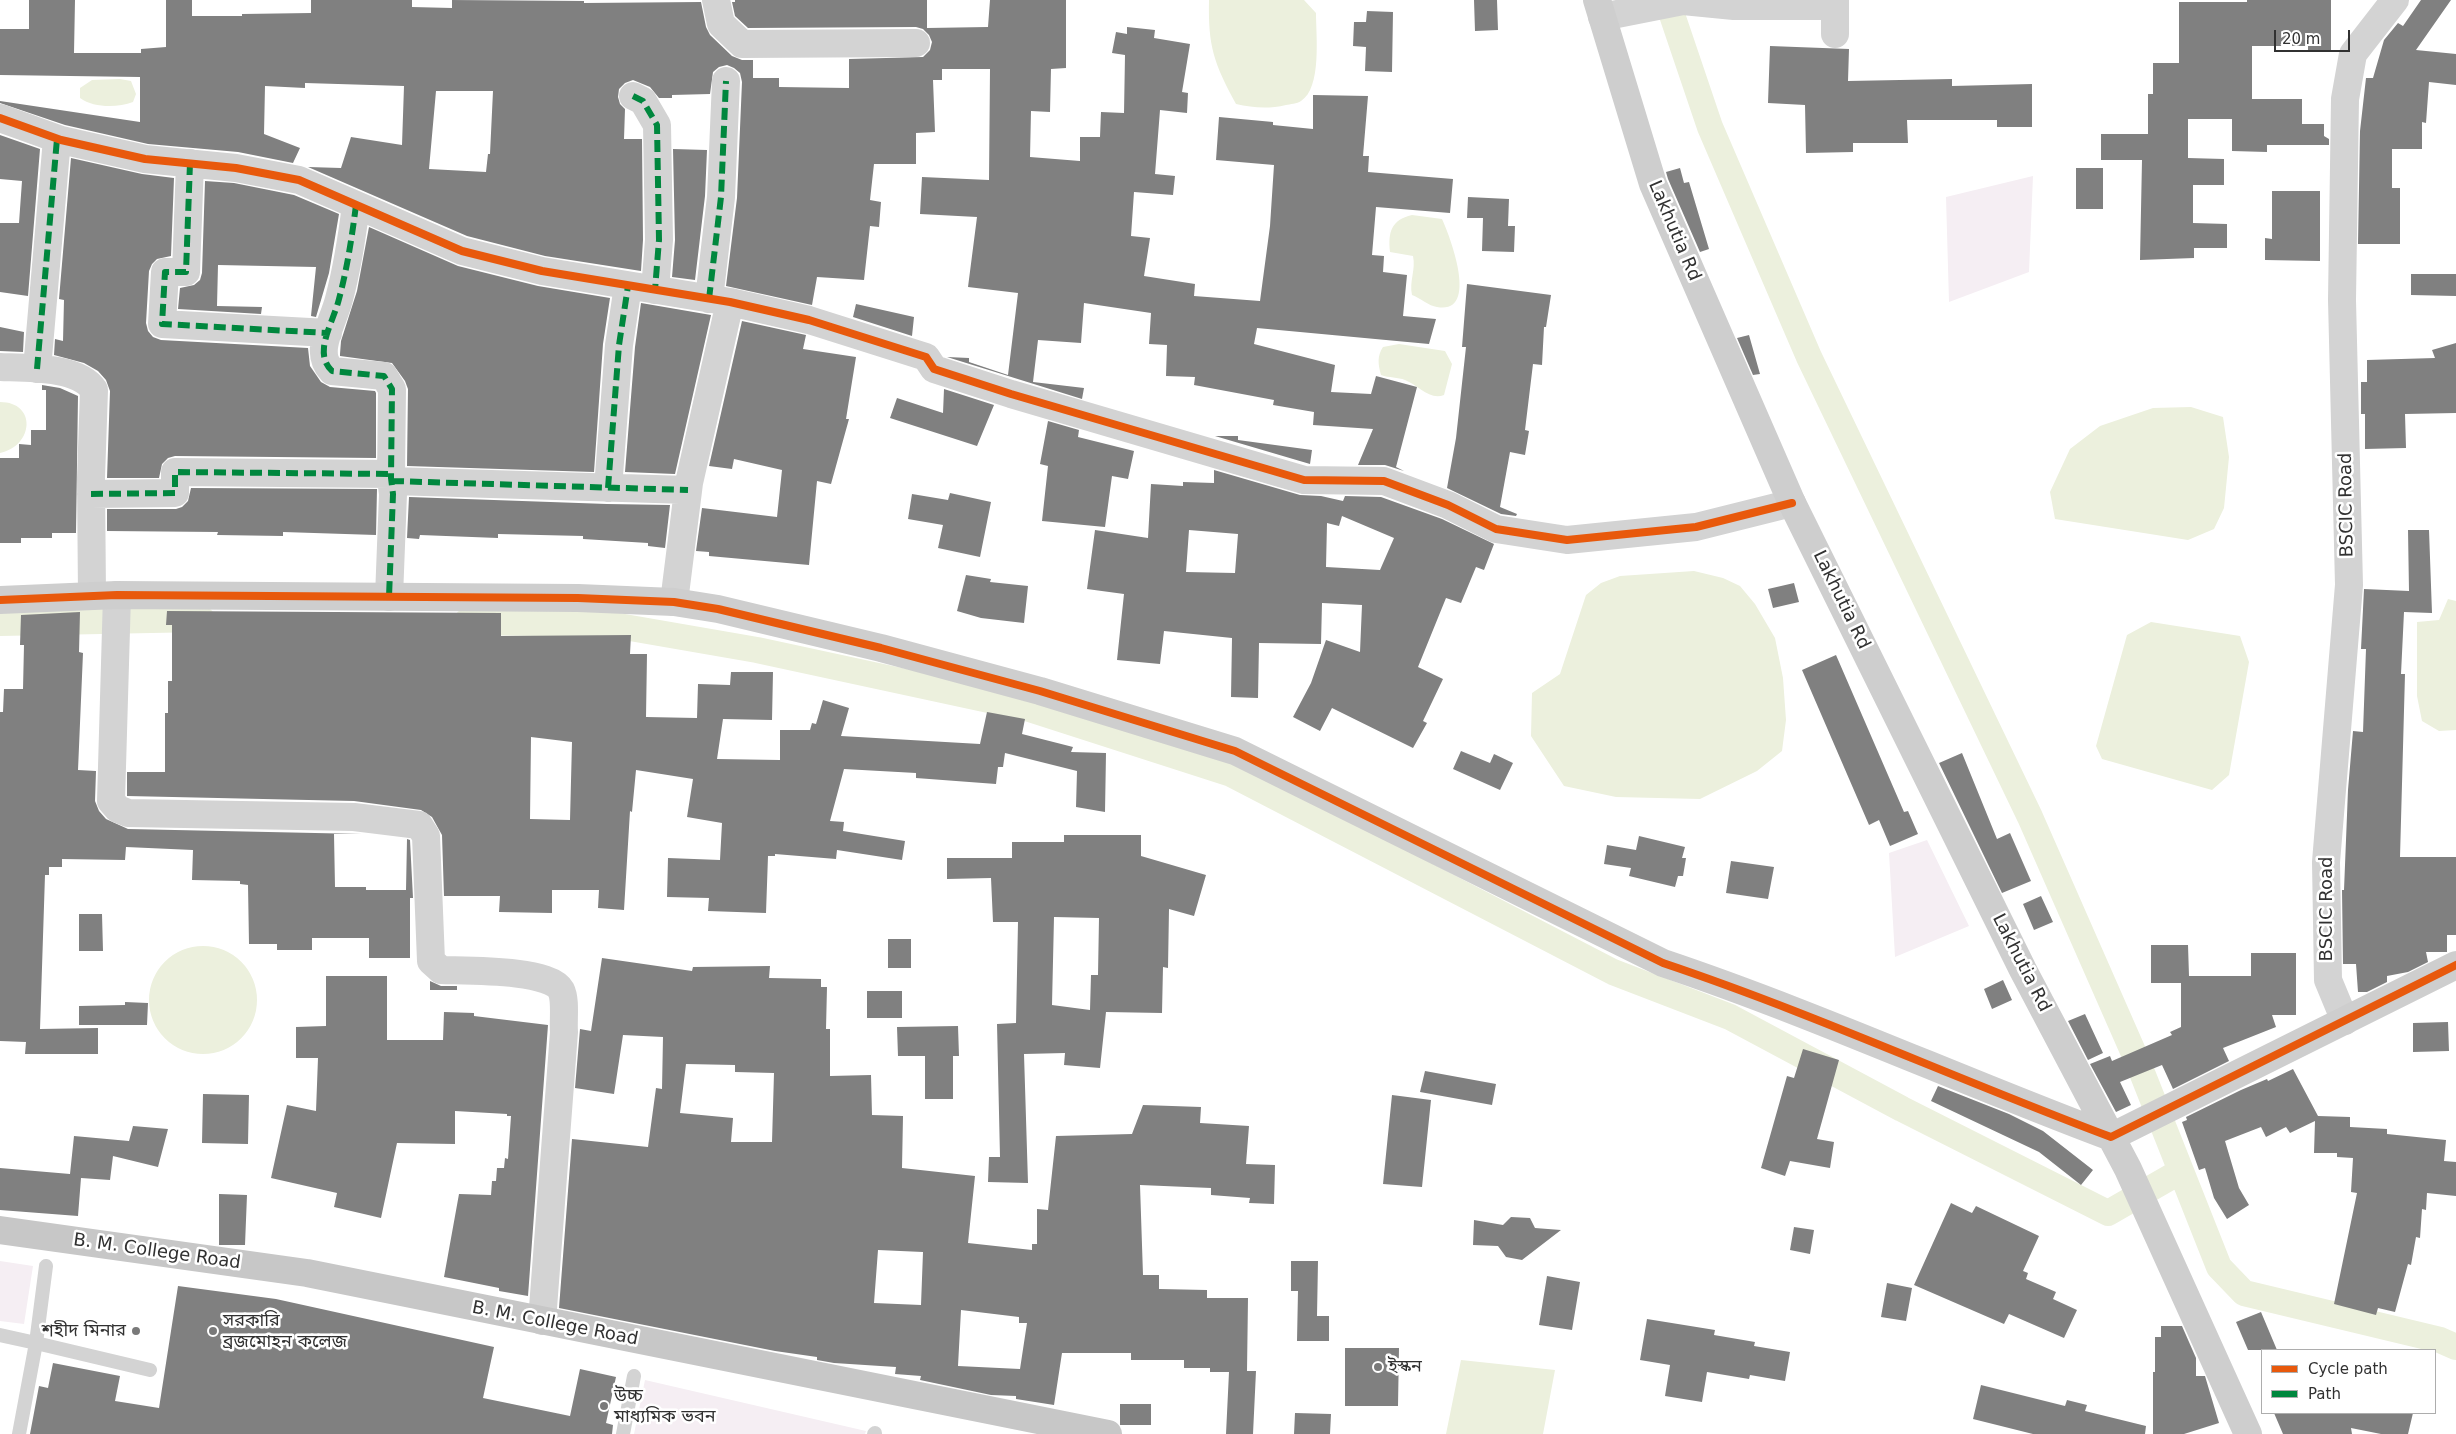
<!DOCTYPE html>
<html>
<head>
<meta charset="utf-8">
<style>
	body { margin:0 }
	#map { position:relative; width:2456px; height:1434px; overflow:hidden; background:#fff; font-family:"DejaVu Sans",sans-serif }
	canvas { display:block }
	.legend { position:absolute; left:2261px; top:1349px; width:175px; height:65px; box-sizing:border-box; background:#fff; border:1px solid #adadad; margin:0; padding:6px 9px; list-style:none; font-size:15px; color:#313131 }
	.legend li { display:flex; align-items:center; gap:10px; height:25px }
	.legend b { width:25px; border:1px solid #adadad }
	.scale { position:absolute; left:2274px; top:30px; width:76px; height:22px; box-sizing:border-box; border:2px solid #313131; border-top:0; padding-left:6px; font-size:15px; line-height:18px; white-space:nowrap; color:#313131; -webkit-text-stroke:4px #fff; paint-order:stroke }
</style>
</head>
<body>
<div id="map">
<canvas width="2456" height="1434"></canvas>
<ul class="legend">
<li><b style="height:6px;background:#e8590c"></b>Cycle path</li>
<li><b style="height:6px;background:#00873e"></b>Path</li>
</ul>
<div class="scale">20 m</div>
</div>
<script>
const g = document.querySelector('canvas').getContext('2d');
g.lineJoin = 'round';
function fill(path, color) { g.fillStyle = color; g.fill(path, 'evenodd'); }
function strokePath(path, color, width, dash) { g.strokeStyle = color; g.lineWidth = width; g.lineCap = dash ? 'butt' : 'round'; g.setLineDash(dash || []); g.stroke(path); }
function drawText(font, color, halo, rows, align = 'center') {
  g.font = font + ' "DejaVu Sans","Noto Sans Bengali",sans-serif'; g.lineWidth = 5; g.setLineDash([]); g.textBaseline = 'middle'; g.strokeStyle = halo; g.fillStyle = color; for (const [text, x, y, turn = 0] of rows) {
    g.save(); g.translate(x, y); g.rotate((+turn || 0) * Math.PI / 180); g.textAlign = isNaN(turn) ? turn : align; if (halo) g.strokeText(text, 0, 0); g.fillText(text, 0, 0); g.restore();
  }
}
fill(new Path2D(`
	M2033,176L2029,272L1949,302L1946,197Z
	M1927,840L1969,926L1895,957L1889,853Z
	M0,1261L33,1266L24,1324L0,1321Z
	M645,1380L866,1431L865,1434H634Z`), '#f5eef3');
fill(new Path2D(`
	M1209,0H1304L1316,13C1316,35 1322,88 1301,101C1297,104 1290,104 1286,105C1269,109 1253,108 1236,104C1214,63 1208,47 1209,0Z
	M120,79L131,81L136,94L133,102C117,108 94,108 80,98V88L92,80Z
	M1412,215L1442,219C1450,236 1480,315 1437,307C1429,306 1420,298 1412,295C1409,281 1416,270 1413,256L1390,252C1388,232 1391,220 1412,215Z
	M1399,344L1445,351L1452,364L1444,395C1430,401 1418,385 1405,380C1398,377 1389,378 1381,375C1378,364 1377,356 1383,347Z
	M0,402C37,402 34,446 0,453Z
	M2191,407L2223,417L2229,457L2224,508L2214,529L2188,540L2055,519L2050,492L2070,449L2100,426L2153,408Z
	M1694,571L1723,578L1740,586L1755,604L1775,638L1783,678L1786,720L1782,751L1757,771L1700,799L1616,797L1564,786L1531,736L1532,693L1560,674L1586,595L1601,583L1620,576Z
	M2448,599L2456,601V730L2439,731L2422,721L2417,696V622L2439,620Z
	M2151,622L2240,636L2249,662L2229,775L2212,790L2102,759L2096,746L2127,635Z
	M149 1000a54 54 0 1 1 108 0a54 54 0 1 1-108 0Z
	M1461,1360L1555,1370L1543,1434H1446Z`), '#ecf0dd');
strokePath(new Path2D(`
	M1667,0L1710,127L1809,357L2030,817L2139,1065L2219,1267L2244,1293L2440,1340L2456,1347
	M466,622L607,624L757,650L1026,708L1231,774L1613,972L1730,1017L1902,1109L2108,1213L2181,1171
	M0,623L202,619`), '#ecf0dd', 26);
fill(new Path2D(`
	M29,0H75L74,53H141V49L166,47V0H192V16H242V14L311,13V0H412V7L452,8V0L584,1V3L701,2L706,27L710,35L732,56L742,60H753V78H779V87L849,88V59L923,57L930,50L932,42L929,35L923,29L916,27L748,28L735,16L732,2H735V0H927V28L988,27L990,0H1066V68L1051,69L1050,112L1031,111L1030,157L1080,161V137H1100L1101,112L1124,113L1125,55L1112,53L1116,32L1127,34V27L1155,30L1154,38L1190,44L1182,92L1188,93L1187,113L1160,110L1155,174L1175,176L1173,195L1134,192L1131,236L1150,238L1144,276L1195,284L1194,296L1260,301L1270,226L1274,165L1216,160L1219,117L1273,122V125L1313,129V95L1368,96L1363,156H1369L1368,172L1453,179L1450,213L1376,207L1372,255L1384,256L1383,272L1407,275L1403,316L1436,319L1429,344L1257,328L1254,344L1335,365L1331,392L1371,394L1376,376L1417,387L1396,467L1404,471L1385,465H1358L1373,429L1313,425L1314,412L1273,405L1274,400L1194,385L1195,377L1166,376L1167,345L1149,344L1151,313L1084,303L1081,343L1038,340L1033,382L1084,388L1082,399L947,357L969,358V362L1008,375L1018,293L968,287L977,217L920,214L922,177L989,180L990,69H942V80H933L935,132L916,133V164H874L870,200L881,202L879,227L870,226L864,280L817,277L812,305L726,286L737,198L742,82L740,73L734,68L727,65L719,67L713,72L710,94L672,95V98H659L650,87L633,80L625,83L619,89L618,97L620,104L625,109L624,139H642L643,240L641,271L545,256L467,236L308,167L341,168L351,137L402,145L404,86L305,83V88L265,86L264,134L300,148L293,163L238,152L148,144L65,125L0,103V101L140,122V77L0,75V29H29ZM436,91H493L490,154H488L486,172L429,169Z
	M1474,0H1497L1498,30L1475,31Z
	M2247,0H2331V51H2308V46H2252V99H2302V124H2324V136L2329,139V145H2267V152L2232,151V119H2188V158L2224,159V185H2193V223L2227,224V248H2194V258L2140,260L2142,160H2101V134H2148V94H2153V63H2179V2H2247Z
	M2421,0H2451L2416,50L2456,54V85L2429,82L2426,123L2422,122V149H2392V188H2400V244H2358L2360,131L2366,78H2373L2384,40L2398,23L2403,26Z
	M1367,11L1393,12L1392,72L1365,71L1366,47L1353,46L1354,22H1366Z
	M1770,46L1849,49L1848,81L1952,79V86L2032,84V127H1997V120H1907L1908,143H1853V152L1806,153L1805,105L1768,103Z
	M0,135L40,149L28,296L0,292V223H19L22,181L0,179Z
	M673,149L707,150L705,196L695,280L672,277L675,240Z
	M71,158L142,174L174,178L171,256L157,259L152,264L149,271L146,323L148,331L153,337L161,340L308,348L310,366L321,382L330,387L375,391L376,393V458L175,456L168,458L162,464L159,478H107L110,391L106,380L98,371L84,363L54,355L55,339L63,341L64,300L59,299Z
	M1680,168L1684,183L1689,182L1709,249L1700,252L1668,179L1666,172Z
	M2076,168H2103V209H2076Z
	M205,181L234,183L294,195L339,214L329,273L316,317L311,316L316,267L218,265L217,306L262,307L261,314L178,309L180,288L194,285L200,280L202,273Z
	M2272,191H2320V261L2265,260V238L2272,239Z
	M1468,197L1509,199L1508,226H1515L1514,252L1482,251L1483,218H1467Z
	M369,227L458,266L538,286L610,298L603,344L594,472L407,466L408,389L405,381L392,363L340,356V354L341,341L357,291Z
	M2411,274H2456V296L2411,295Z
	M1467,284L1551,295L1546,327H1544L1542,365L1533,364L1525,430L1529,431L1525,455L1510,452L1500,507L1517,514L1516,516L1501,514L1447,488L1456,438L1466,347H1462Z
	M641,303L711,315L675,474L625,472L635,347Z
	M856,304L914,317L912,336L853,317Z
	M742,321L806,335L803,349L856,357L846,419H849L831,484L817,481L809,565L709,556V552L696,551L702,508L777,517L782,470L734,459L732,469L709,466Z
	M0,327L24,332L23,352L0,351Z
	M1749,335L1760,374L1753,375L1737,338Z
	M2456,343V413L2405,414L2406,448L2365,449V414H2361V382H2367V360L2435,358L2432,350Z
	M42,385L60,388L78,396L76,533H52V538H21V543H0V458H19V444L31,445V430H46V390H42Z
	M944,389L994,405L977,446L890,418L897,398L943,413Z
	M1048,421L1079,430L1078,437L1134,451L1128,479L1112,476L1105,527L1042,521L1048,466L1040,464Z
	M1215,436H1238V440L1312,450L1310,464Z
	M1214,470L1300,495L1321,496L1343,501L1345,496L1381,497L1442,519L1494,544L1484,570L1476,567L1461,603L1446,598L1418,667L1443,679L1423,721L1427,723L1413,748L1332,708L1320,731L1293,717L1311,683L1326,640L1360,652L1362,605L1322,603L1321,644L1259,643L1258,698L1231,697L1232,638L1164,631L1160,664L1117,660L1124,594L1087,589L1095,530L1148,538L1151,484L1183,486V482L1214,483ZM1342,516L1394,538L1380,570L1326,567L1327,523L1339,526ZM1189,530L1238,534L1235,573L1186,572Z
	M191,488L377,489L376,535L283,532V536L217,535L218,532L107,531V509H176L182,507L188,501Z
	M950,493L991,502L980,557L938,548L943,525L908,519L912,494L948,500Z
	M409,497L607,504L670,505L665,548L648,546V543L583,539V536L498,534V538L420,535L419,539L407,538Z
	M2408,530H2429L2432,613L2404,612L2401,674H2405L2400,857H2456V935H2447V952H2426L2428,962L2408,972L2387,976V982L2367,992H2358L2356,964H2343L2342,890H2344L2348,790L2353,731L2363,732L2366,649H2361L2364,589L2409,591Z
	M966,575L991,579L990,582L1028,586L1024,623L981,618L957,611Z
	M1794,583L1799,602L1773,608L1768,589Z
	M167,611L501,613V636L631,635L630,654H647L646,717L697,718L698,684L730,685L731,672H773L772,720L723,719L717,759L780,760V730H810L812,723L816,724L823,700L849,708L841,736L980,744L987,712L1025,719L1022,734L1073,747L1071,752L1106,753L1105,812L1076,807L1077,771L1005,753L1003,767H998L996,784L916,778V773L844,769L830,821L844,822L843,831L905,841L902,860L837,850L836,859L775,854V856H768L766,913L708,911L709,898L667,897L668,858L720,860L722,823L687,817L693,779L636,770L632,812L630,811L624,910L598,908L599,890H552V913L499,912L500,896H444L442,835L432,817L421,810L354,801L127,796V772H165V713H168V681H172V625H166ZM531,737L572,742L570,820L530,819Z
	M80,612L79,652L83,653L78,770L96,771L95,801L99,811L106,819L128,829L362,834H334L335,887H366V890H406L407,839L410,840L413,898H410V958H369V938H312V950H277V944H249L248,885L240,884V881L192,880L193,850L126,847L125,860L62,859V867H49V875H45L40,1029L98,1028V1054H25L26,1042L0,1041V712H3L4,689H23L24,645H20L21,615Z
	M1836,655L1904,812L1908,811L1918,834L1890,846L1879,820L1869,825L1802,670Z
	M1461,751L1490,763L1494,754L1513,763L1500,790L1453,769Z
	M1962,753L1997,839L2010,833L2031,881L2002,893L1939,763Z
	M1064,835H1141V856L1206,875L1194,916L1169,909L1168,968L1163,967L1162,1013L1106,1012L1100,1068L1064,1065L1065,1053L1024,1054L1028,1183L988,1182L989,1157H1000L997,1024L1016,1023L1018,922H993L991,878L947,879V858H1012V842H1064ZM1054,917L1099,918L1098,975H1091L1090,1010L1052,1005Z
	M1639,836L1685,847L1682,858H1686L1683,876H1678L1675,887L1629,876L1631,868L1604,864L1607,845L1636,850Z
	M1731,861L1774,867L1768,899L1726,893Z
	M2041,896L2053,922L2034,930L2023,904Z
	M79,914H102L103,951H79Z
	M888,939H911V968H888Z
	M2151,945H2188L2189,976H2251V953H2296V1015H2272L2276,1027L2223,1048L2229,1061L2173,1089L2162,1065L2120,1082L2131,1105L2116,1112L2090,1064L2110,1056L2112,1061L2172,1035L2170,1032L2181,1027V983H2151Z
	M602,958L692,971L693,967L770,966L769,978L821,979V987H827L826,1029H830V1076L871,1075L872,1115L903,1116L902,1168L975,1176L968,1243L1032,1250V1244H1037V1209L1048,1210L1056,1136L1132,1134L1143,1105L1201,1107L1200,1123L1249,1126L1246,1164L1275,1165L1274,1204L1249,1203L1250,1198L1211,1195V1188L1140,1185L1143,1275H1159V1289L1207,1290V1298H1248L1247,1371H1256L1253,1434H1226L1229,1372H1210V1368H1184V1360H1131V1353H1062L1054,1405L1016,1399V1396L991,1395L920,1380L921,1376L895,1374L896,1367L834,1363L817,1360V1357L775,1351L559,1308L572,1139L648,1147L656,1088L662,1089L663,1037L623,1035L614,1094L575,1088L580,1029L591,1031ZM686,1064L735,1065V1072L774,1073L772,1142H731L733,1118L680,1113ZM878,1250L923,1252L921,1305L874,1303ZM961,1310L1019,1317V1323H1027L1020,1369L958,1366Z
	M326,976H387V1040H443L444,1012L474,1013V1016L548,1025L528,1296L499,1291V1288L444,1277L459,1194L491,1195L492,1181H496L497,1168H504L505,1158L508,1159L511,1116H507V1114L455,1111V1144L397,1143L381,1218L334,1207L337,1193L271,1178L287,1105L316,1111L318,1058H296V1027L326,1026Z
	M2003,980L2012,1000L1992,1009L1984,989Z
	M430,981L441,986H457V990H430Z
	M867,991H902V1018H867Z
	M125,1002L148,1003L147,1025H79V1006L125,1005Z
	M2085,1014L2103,1053L2088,1060L2068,1021Z
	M2448,1022L2449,1051L2413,1052V1023Z
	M958,1026L959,1056H953V1099H925V1056H898L897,1027Z
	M1803,1049L1839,1060L1817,1139L1834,1142L1830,1168L1790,1161L1785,1176L1761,1168L1787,1076L1794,1078Z
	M2293,1069L2318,1116L2350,1117V1127L2387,1129V1134L2446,1140L2444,1161L2456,1162V1196L2427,1193L2426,1210L2422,1209L2420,1238L2416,1237L2411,1265L2408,1264L2395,1312L2378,1308L2376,1315L2334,1304L2357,1193L2351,1192L2353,1158L2337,1157V1153H2314L2315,1121L2290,1133L2286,1127L2266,1137L2261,1127L2225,1141L2239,1188L2249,1205L2227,1219L2214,1198L2205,1168L2199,1170L2182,1122L2187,1120L2186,1117L2241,1090L2267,1079L2268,1081Z
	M1425,1071L1496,1084L1492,1105L1420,1092Z
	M1938,1086L2009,1114L2043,1131L2093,1170L2081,1185L2039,1152L1931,1101Z
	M203,1094L249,1095L248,1144L202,1143Z
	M1392,1095L1431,1100L1422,1187L1383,1184Z
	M133,1126L168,1129L158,1167L113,1156L110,1180L81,1178L78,1216L0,1210V1168L70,1174L74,1136L129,1141Z
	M219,1194L247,1195L245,1245H219Z
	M1951,1203L1972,1213L1976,1206L2039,1236L2023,1271L2028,1273L2026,1279L2056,1292L2053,1299L2077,1310L2064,1338L2009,1314L2004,1324L1914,1285Z
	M1511,1217L1530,1218L1535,1228L1561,1230L1522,1260L1506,1257L1498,1246L1473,1245L1474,1220L1503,1225Z
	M1794,1227L1814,1230L1810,1254L1790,1250Z
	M1291,1261H1318L1317,1316H1329V1341H1297L1298,1291H1291Z
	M1547,1276L1580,1282L1572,1330L1539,1325Z
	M1887,1283L1912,1288L1906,1321L1881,1317Z
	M178,1286L276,1299L494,1347L483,1398L570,1416L580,1369L616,1377L606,1423L613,1425L612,1434H30L39,1386L48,1388L53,1363L120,1376L115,1401L159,1408Z
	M2261,1312L2277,1350H2248L2236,1322Z
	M1647,1319L1715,1330L1714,1335L1755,1342L1754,1346L1790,1352L1785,1381L1750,1375L1749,1379L1707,1372L1702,1402L1665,1396L1670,1365L1640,1360Z
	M2161,1326H2182L2196,1358V1376H2205L2219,1423L2184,1434H2153V1372H2155V1337H2161Z
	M1345,1348H1399L1398,1406H1345Z
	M1981,1385L2065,1406L2067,1400L2087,1405L2085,1411L2146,1426L2145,1434H2033L1973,1419Z
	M1120,1404H1151V1425H1120Z
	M1295,1413L1331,1414L1330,1434H1294Z
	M2274,1413H2413L2408,1434H2381L2351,1428L2352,1434H2283Z`), '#808080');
strokePath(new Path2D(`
	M0,1335L36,1343L46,1266
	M19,1434L36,1343L150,1370
	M623,1434L634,1376
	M874,1434L875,1433`), '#d3d3d3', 14);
strokePath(new Path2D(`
	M716,0L721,24L742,44L916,43
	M1602,17L1683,1L1734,6H1835
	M1835,34V0
	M633,96L643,101L657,125L659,240L655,290
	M0,118L61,140L145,159L236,168L299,180L462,251L542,271L730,302L809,320L926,357L934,369L1011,394L1304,480L1384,481L1448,505L1496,529L1567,540L1696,527L1792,503
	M190,163L186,272H165L162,324L328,333
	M356,205C352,237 347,269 339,299C335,315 326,331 324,347C323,357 325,364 332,371L384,376L392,389L391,478L393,494L389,597
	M709,299L721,197L726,81
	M0,367C25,368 79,366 94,390L91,478L92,596
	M37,369L57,139
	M392,481L688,490
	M608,488L619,345L628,286
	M91,494L175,493V472L391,474
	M117,595L111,801L118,809L128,813L354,817L419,825L426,836L431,961L441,970C464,971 550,969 561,990C566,1000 563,1020 564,1032L542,1321
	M674,602L689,483L730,302
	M2345,1021L2328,980L2326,862L2349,585L2342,300L2345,99L2353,54L2395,0`), '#d3d3d3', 28);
strokePath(new Path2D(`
	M1597,0L1653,184L1792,503L2023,970L2128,1169L2248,1434
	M0,600L117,595L578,598L674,602L718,609L881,648L1040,691L1235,751L1663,963C1815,1014 1961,1081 2111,1137L2456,965`), '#cecece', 28);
strokePath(new Path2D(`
	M0,1230L307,1273L1108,1434`), '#c7c7c7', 28);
strokePath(new Path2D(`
	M633,96L643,101L657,125L659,240L655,290
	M190,163L186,272H165L162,324L328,333
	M356,205C352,237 347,269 339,299C335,315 326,331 324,347C323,357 325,364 332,371L384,376L392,389L391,478L393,494L389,597
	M709,299L721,197L726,81
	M37,369L57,139
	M392,481L688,490
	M608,488L619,345L628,286
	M91,494L175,493V472L391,474`), '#00873e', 6, [12, 6]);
strokePath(new Path2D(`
	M0,118L61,140L145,159L236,168L299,180L462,251L542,271L730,302L809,320L926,357L934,369L1011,394L1304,480L1384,481L1448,505L1496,529L1567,540L1696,527L1792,503
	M0,600L117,595L578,598L674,602L718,609L881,648L1040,691L1235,751L1663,963C1815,1014 1961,1081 2111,1137L2456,965`), '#e8590c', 8);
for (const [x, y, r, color] of [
	[136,1331,5,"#797979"],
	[213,1331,5,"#797979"],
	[1378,1367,5,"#797979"],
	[604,1406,5,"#797979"]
]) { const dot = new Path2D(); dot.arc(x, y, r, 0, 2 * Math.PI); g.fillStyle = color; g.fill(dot); strokePath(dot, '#fff', 2); }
drawText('18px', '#313131', '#fff', [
	["Lakhutia Rd",1674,231,67],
	["BSCIC Road",2347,505,-91],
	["Lakhutia Rd",1841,600,64],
	["BSCIC Road",2327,909,-90],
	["Lakhutia Rd",2021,963,63],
	["B. M. College Road",157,1252,8],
	["B. M. College Road",555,1324,11]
]);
drawText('18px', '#313131', '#fff', [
	["সরকারি",223,1321],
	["ব্রজমোহন কলেজ",223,1342],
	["শহীদ মিনার",126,1331,"right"],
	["ইস্কন",1388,1367],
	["উচ্চ",614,1396],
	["মাধ্যমিক ভবন",614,1417]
], 'left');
</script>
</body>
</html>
